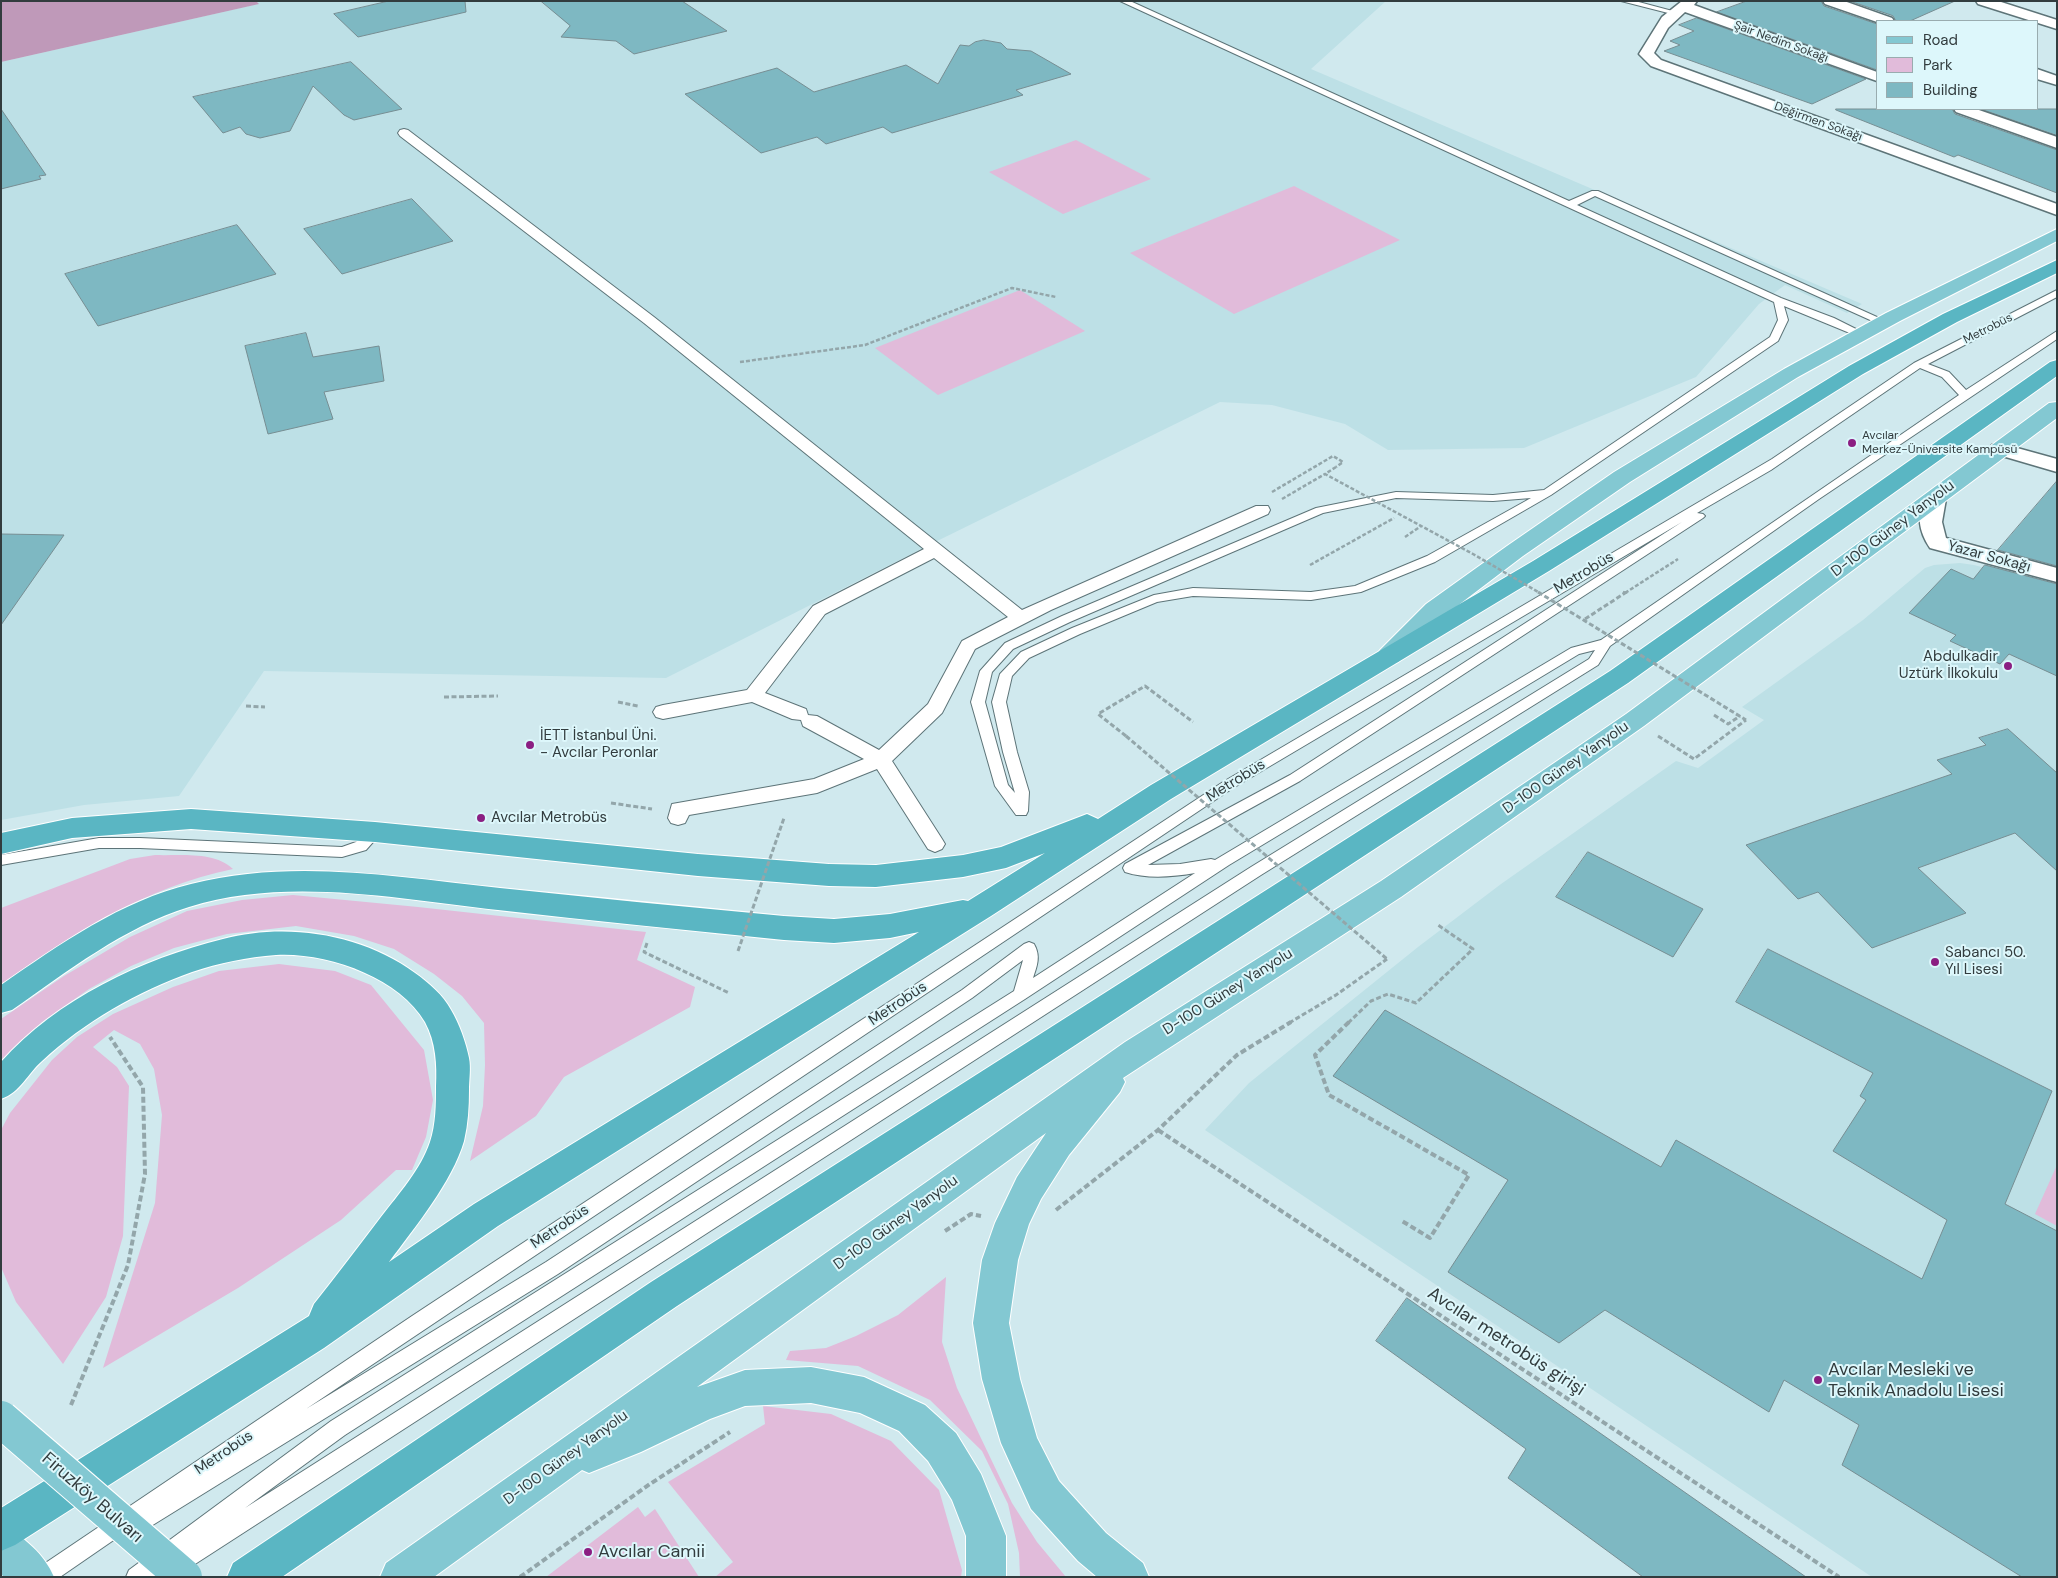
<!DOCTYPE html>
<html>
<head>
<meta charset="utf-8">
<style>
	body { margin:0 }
	#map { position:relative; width:2058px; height:1578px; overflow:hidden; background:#d0e9ee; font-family:"DM Sans",sans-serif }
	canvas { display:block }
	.frame { position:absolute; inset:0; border:2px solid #323c3e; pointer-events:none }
	.legend { position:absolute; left:1876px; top:20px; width:162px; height:90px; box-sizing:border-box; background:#ddf7fb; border:1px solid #99acaf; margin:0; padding:6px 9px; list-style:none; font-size:15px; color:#323c3e }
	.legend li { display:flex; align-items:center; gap:10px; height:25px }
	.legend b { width:25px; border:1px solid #99acaf }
</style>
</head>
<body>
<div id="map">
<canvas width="2058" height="1578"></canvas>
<div class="frame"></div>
<ul class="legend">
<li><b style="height:6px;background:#83c8d2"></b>Road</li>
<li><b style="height:14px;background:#e1bbda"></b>Park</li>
<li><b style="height:14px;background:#7eb8c2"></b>Building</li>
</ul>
</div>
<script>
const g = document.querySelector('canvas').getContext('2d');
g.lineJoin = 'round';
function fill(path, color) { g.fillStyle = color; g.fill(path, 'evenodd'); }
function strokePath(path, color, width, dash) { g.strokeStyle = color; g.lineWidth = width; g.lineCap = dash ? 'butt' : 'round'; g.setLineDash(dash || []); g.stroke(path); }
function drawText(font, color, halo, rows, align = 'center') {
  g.font = font + ' "DM Sans",sans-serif'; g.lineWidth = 4; g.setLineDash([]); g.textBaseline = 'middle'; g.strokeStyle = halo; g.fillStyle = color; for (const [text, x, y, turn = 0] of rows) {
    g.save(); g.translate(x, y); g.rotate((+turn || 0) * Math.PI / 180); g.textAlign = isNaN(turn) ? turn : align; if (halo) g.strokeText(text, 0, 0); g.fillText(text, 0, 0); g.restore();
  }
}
fill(new Path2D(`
	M256,1H1386L1311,69L1862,304L1847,313L1785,285L1759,304L1696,377L1524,448L1388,450L1345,424L1272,405L1220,402L929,545L666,678L264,671L179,796L84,805L1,820V62L258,4Z
	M1960,563L1974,565L2057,587V1577H1872L1205,1130L1249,1083L1418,947L1501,884L1676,761L1698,768L1764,720L1742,707L1863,620L1925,568L1934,565Z`), '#bde0e6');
fill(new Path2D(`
	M1076,140L1151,179L1063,214L989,172Z
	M1294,186L1400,240L1234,314L1130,253Z
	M1020,290L1085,331L938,395L875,348Z
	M155,855C180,856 214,851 233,869C146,887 72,933 1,985V908L130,859Z
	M293,895L418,907L646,932L637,960L695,987L690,1007L564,1077L536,1116L470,1161L483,1106L485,1065L484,1023L462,996L434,974L394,949L354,936L296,926L227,934L174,948L131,966L89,989L42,1022L1,1060V1019L64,976L130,937L187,911L242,900Z
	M279,964L335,971L371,985L424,1050L433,1100L426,1137L412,1170H396L341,1220L238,1288L103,1368L155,1203L162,1115L154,1069L140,1044L114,1030L93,1047L117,1067L129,1086L123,1236L106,1297L63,1364L16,1302L1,1267V1130L10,1113L52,1060L77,1037L113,1014L173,987L219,971Z
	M2057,1165V1226L2035,1214Z
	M946,1277L942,1342L957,1388L1012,1503L1037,1542L1066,1577H1020L1019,1553L1008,1504L982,1451L930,1400L858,1366L786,1360L790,1351L826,1348L856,1336L898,1315Z
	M763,1406L831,1414L891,1441L939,1490L962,1570L961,1577H715L733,1562L668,1482L765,1424Z
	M638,1507L645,1517L655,1509L699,1577H546Z`), '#e1bbda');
fill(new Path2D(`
	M1,1H256L259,4L1,62Z`), '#bf99b9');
const building = new Path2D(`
	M389,1H465L466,12L358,37L334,14Z
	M541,1H682L727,31L634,54L616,41L561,37L570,26Z
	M1747,1H1821L1824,6L1877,24V70L1717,12Z
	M1850,1H1955L1910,21H1896L1893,16Z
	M1697,18L1866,79L1812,104L1664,51L1680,45L1670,41L1694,31L1679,25Z
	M984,40L1001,43L1007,49L1031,51L1071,74L1016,90L1023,95L892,133L883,127L826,144L817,137L761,153L685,94L777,68L814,92L906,65L938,84L960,45L969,46L975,42Z
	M351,62L402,109L354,120L344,115L313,86L290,131L260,138L246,134L240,127L223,133L193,97Z
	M1,109L46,175L39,176L41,179L1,189Z
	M1836,109H1952L1955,114L2057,150V193L1958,155L1954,157L1836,110Z
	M1981,109H2057V135Z
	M412,199L453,241L342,274L304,229Z
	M237,225L276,274L98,326L65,274Z
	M306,333L313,357L379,346L384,381L324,392L333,419L268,434L245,346Z
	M2057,481V566L1998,550Z
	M1,534L64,535L1,625Z
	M1985,565L2057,584V676L2009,654L2000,664L1950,641L1956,635L1909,613L1951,569L1973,579Z
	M2008,729L2057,773V871L2015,833L1918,868L1966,913L1872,948L1818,892L1798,899L1746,845L1952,774L1937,760L1986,745L1979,738Z
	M1588,852L1703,909L1673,957L1556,897Z
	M1768,949L2052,1091L2005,1204L2057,1231V1577H2022L1842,1465L1859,1425L1784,1380L1769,1412L1605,1310L1559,1343L1448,1272L1508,1180L1333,1076L1385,1010L1661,1167L1676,1140L1922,1279L1947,1220L1833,1151L1866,1100L1860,1096L1873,1073L1736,1002Z
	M1407,1298L1434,1317L1806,1577H1643L1508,1478L1526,1449L1376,1341Z`);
fill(building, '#7eb8c2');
strokePath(building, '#778e93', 1);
const service = new Path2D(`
	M1120,1H1130L1569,201L1592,191H1598L1888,322L1887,324H1879L1595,196L1577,205L1781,298L1834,318L1866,334L1865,336H1857L1784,306L1788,320L1778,341L1551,495L1435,562L1361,592L1311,600L1193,596L1157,602L1080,634L1029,658L1012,676L1006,702L1017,752L1029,792L1028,811L1026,815H1016L995,786L971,702L980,671L1005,643L1062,616L1316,508L1396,492L1493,495L1544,490L1770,337L1778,320L1774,302ZM1396,498L1493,501L1531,498L1427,556L1355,586L1311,592L1193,588L1154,595L1072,628L1021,652L1000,674L992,702L1003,752L1015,793L1008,785L985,702L992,672L1013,649L1070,622L1323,513Z
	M1621,1H1635L1680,13L1676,15Z
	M2057,290V297L1928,364L1949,372L1966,390L2057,331V339L1819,499L1610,646L1598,665L1261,875L175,1577H126L129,1570L331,1421L1014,991L1023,960L972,998L558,1274L135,1536L128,1539L121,1535L60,1577H32L35,1570L412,1316L1223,782L1772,459L1914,363ZM1920,368L1942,377L1959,395L1601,640L1571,648L1215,860L1211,859L1180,864L1148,865L1300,781L1703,518L1705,516L1703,514L1697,513L1771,470ZM1682,522L1290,775L1125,864L1123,868L1125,872C1146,879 1173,877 1195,873L1033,978C1037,966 1041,956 1034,944L1029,942L1024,944L962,990L546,1262L306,1409L1233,788ZM1595,650L1589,659L1251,867L245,1508L345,1435L1025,999L1229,865L1579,654Z
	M375,827L380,828L382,832L366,850L342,857L140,848H99L1,865V855L99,838H140L342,847L356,842L370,828Z`);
const pedestrian = new Path2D(`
	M404,129L408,130L654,317L1022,610L1256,506H1268L1270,510L1268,514L1051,610L975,649L942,713L892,761L942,839L945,844L942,849L935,852L928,849L877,769L817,793L689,815L685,823L678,825L671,823L668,818L672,804L814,779L864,759L803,726L801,720L792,719L752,702L663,719L656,717L653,712L656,707L663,705L747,690L813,606L924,549L644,323L400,136L398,133L400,130ZM934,558L1008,617L962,641L928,704L879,750L817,716L808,715L806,709L765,693L825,614Z`);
const minor = new Path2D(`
	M1682,1H1697L1694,5L1877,72V81L1685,12L1668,28L1654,53L1661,60L2057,204V215L1651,66L1639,54L1662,17Z
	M1823,1H1844L1892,18L1894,21L1877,22L1825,4Z
	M1976,1H1998L2057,20V29L1978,4Z
	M2037,69L2057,76V85L2037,79Z
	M1954,109H1976L2057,137V148L1956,112Z
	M1999,443L2057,459V472L1992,453L1989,449L1992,445Z
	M1935,492L1943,494L1946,499L1942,522L1946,538L2057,568V582L1930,548C1919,532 1915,512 1927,494Z`);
const primary = new Path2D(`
	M2057,229V241L1900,321L1798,377L1630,482L1523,556L1444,616L1398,662L1389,664L1380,662L1376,656L1380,650L1426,604L1507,546L1614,472L1784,369L1886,313Z
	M2057,402V418L1644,726L1401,897L1123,1078L1125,1082L1120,1092L1069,1155L1041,1199L1029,1224L1018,1260L1009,1323L1020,1379L1037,1438L1059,1481L1106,1533L1143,1563L1149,1577H1097L1078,1561L1031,1509L1001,1443L982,1379L973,1323L982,1260L995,1223L1017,1177L1046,1133L697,1387L745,1370L811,1367L864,1377L925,1405L956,1433L981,1474L1006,1536V1577H966V1536L952,1500L928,1461L899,1431L860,1413L811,1403L745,1406L710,1419L641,1452L589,1473L582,1470L434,1577H380L386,1563L1125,1042L1381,881L1626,714L2049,403Z
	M1,1526C23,1535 45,1555 54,1577H4L1,1574Z`);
const trunk = new Path2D(`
	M2057,260V273L1957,322L1863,374L1549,571L1171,799L991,916L498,1226L324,1348L15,1545L1,1551V1508L309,1316L314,1304C337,1275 359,1246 381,1217C399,1194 421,1169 430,1142C436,1124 436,1104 436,1086C437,1065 436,1042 425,1022C399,977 326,952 276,955C247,957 219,963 192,972C138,991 84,1022 42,1061C27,1074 21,1092 1,1099V1062C57,999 142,959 223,939C287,922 362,934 415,973C429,983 443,995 451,1010C459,1023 466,1043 469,1058C471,1068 469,1080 469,1090C469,1107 468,1124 464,1141C452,1182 415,1227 389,1262L474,1204L919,932L890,938L834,943L784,940C689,930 594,921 498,910C400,899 286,876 189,907C124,927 68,971 12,1010L1,1013V985C60,944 121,901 191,884C293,858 397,877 500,888C594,898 689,907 784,916L834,919L890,914L963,900L968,901L1045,853L1006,868L963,877L876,887L829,886L698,876L375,842L191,829L72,838L1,854V833L72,818L191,809L375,822L698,854L829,864L876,865L963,855L1001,847L1087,814L1098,819L1151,785L1533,561L1849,366L1943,314Z
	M2057,360V376L1628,683L677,1306L282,1577H227L233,1563L651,1282L1610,671L2050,362Z`);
strokePath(service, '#5d7478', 2);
strokePath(pedestrian, '#5d7478', 2);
strokePath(minor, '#5d7478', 3);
strokePath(primary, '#fff', 2);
strokePath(trunk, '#fff', 2);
strokePath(new Path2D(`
	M740,362L865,345L1012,288L1056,297
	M1272,492L1333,456L1343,462L1336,467
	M1282,499L1325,474
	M1405,537L1421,526
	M1310,565L1394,518
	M1623,592L1625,593
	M1625,593L1678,559`), '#93a6aa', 2.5, [4, 2]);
strokePath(new Path2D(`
	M1625,593L1627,592
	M1585,619L1625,593L1623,592
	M444,697L498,696
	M618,702L638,706
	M246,706L265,707
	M1714,715L1728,724L1740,716
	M1126,736L1098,714L1145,686L1193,722
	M1658,736L1694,759L1746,720
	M611,803L652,809
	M647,943L644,952L729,993
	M1289,1023L1336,995L1387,959
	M1348,1023L1371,1001L1388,994L1416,1003L1473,949L1438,925`), '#93a6aa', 3, [5, 2.5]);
strokePath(new Path2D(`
	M1349,1022L1315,1055L1329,1095L1469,1175L1430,1238L1402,1221
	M1158,1130L1839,1577
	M1056,1210L1158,1130L1237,1055L1291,1022
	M945,1231L971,1214L981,1216
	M71,1405L128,1265L145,1174L143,1087L110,1037
	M520,1577L650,1484L730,1432`), '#93a6aa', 4, [6, 3]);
fill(service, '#fff');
fill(pedestrian, '#fff');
fill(minor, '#fff');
fill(primary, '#83c8d2');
fill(trunk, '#5ab6c3');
const primaryBridge = new Path2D(`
	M1,1419L184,1577`);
strokePath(primaryBridge, '#fff', 38, []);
strokePath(new Path2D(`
	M1336,467L1325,474L1473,554L1540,593`), '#93a6aa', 2.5, [4, 2]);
strokePath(new Path2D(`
	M1538,592L1746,720
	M1126,736L1387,959
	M738,951L784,818`), '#93a6aa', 3, [5, 2.5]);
strokePath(primaryBridge, '#83c8d2', 36);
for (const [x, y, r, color] of [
	[1852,443,5,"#8b1e82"],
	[2008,666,5,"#8b1e82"],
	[530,745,5,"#8b1e82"],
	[481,818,5,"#8b1e82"],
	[1935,962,5,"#8b1e82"],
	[1818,1380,5,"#8b1e82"],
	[588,1552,5,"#8b1e82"]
]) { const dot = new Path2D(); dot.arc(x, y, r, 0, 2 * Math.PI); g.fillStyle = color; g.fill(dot); strokePath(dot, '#ddf7fb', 2); }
drawText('12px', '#323c3e', '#ddf7fb', [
	["Şair Nedim Sokağı",1781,42,20],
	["Değirmen Sokağı",1818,122,20],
	["Metrobüs",1988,329,-27]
]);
drawText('12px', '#323c3e', '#ddf7fb', [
	["Avcılar",1862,436],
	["Merkez-Üniversite Kampüsü",1862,450]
], 'left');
drawText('15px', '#323c3e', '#ddf7fb', [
	["D-100 Güney Yanyolu",1893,529,-37],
	["Yazar Sokağı",1989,557,15],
	["Metrobüs",1584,573,-31],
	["D-100 Güney Yanyolu",1566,768,-35],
	["Metrobüs",1236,781,-32],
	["D-100 Güney Yanyolu",1228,992,-32],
	["Metrobüs",898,1004,-34],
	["D-100 Güney Yanyolu",896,1223,-36],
	["Metrobüs",560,1227,-34],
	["Metrobüs",224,1453,-34],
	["D-100 Güney Yanyolu",566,1458,-36]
]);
drawText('15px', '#323c3e', '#ddf7fb', [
	["Abdulkadir",1998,657,"right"],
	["Uztürk İlkokulu",1998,674,"right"],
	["İETT İstanbul Üni.",540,736],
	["- Avcılar Peronlar",540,753],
	["Avcılar Metrobüs",491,818],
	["Sabancı 50.",1945,953],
	["Yıl Lisesi",1945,970]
], 'left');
drawText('18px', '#323c3e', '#ddf7fb', [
	["Avcılar metrobüs girişi",1506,1342,33],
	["Firuzköy Bulvarı",92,1498,41]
]);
drawText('18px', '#323c3e', '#ddf7fb', [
	["Avcılar Mesleki ve",1828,1370],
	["Teknik Anadolu Lisesi",1828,1391],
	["Avcılar Camii",598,1552]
], 'left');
</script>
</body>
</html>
